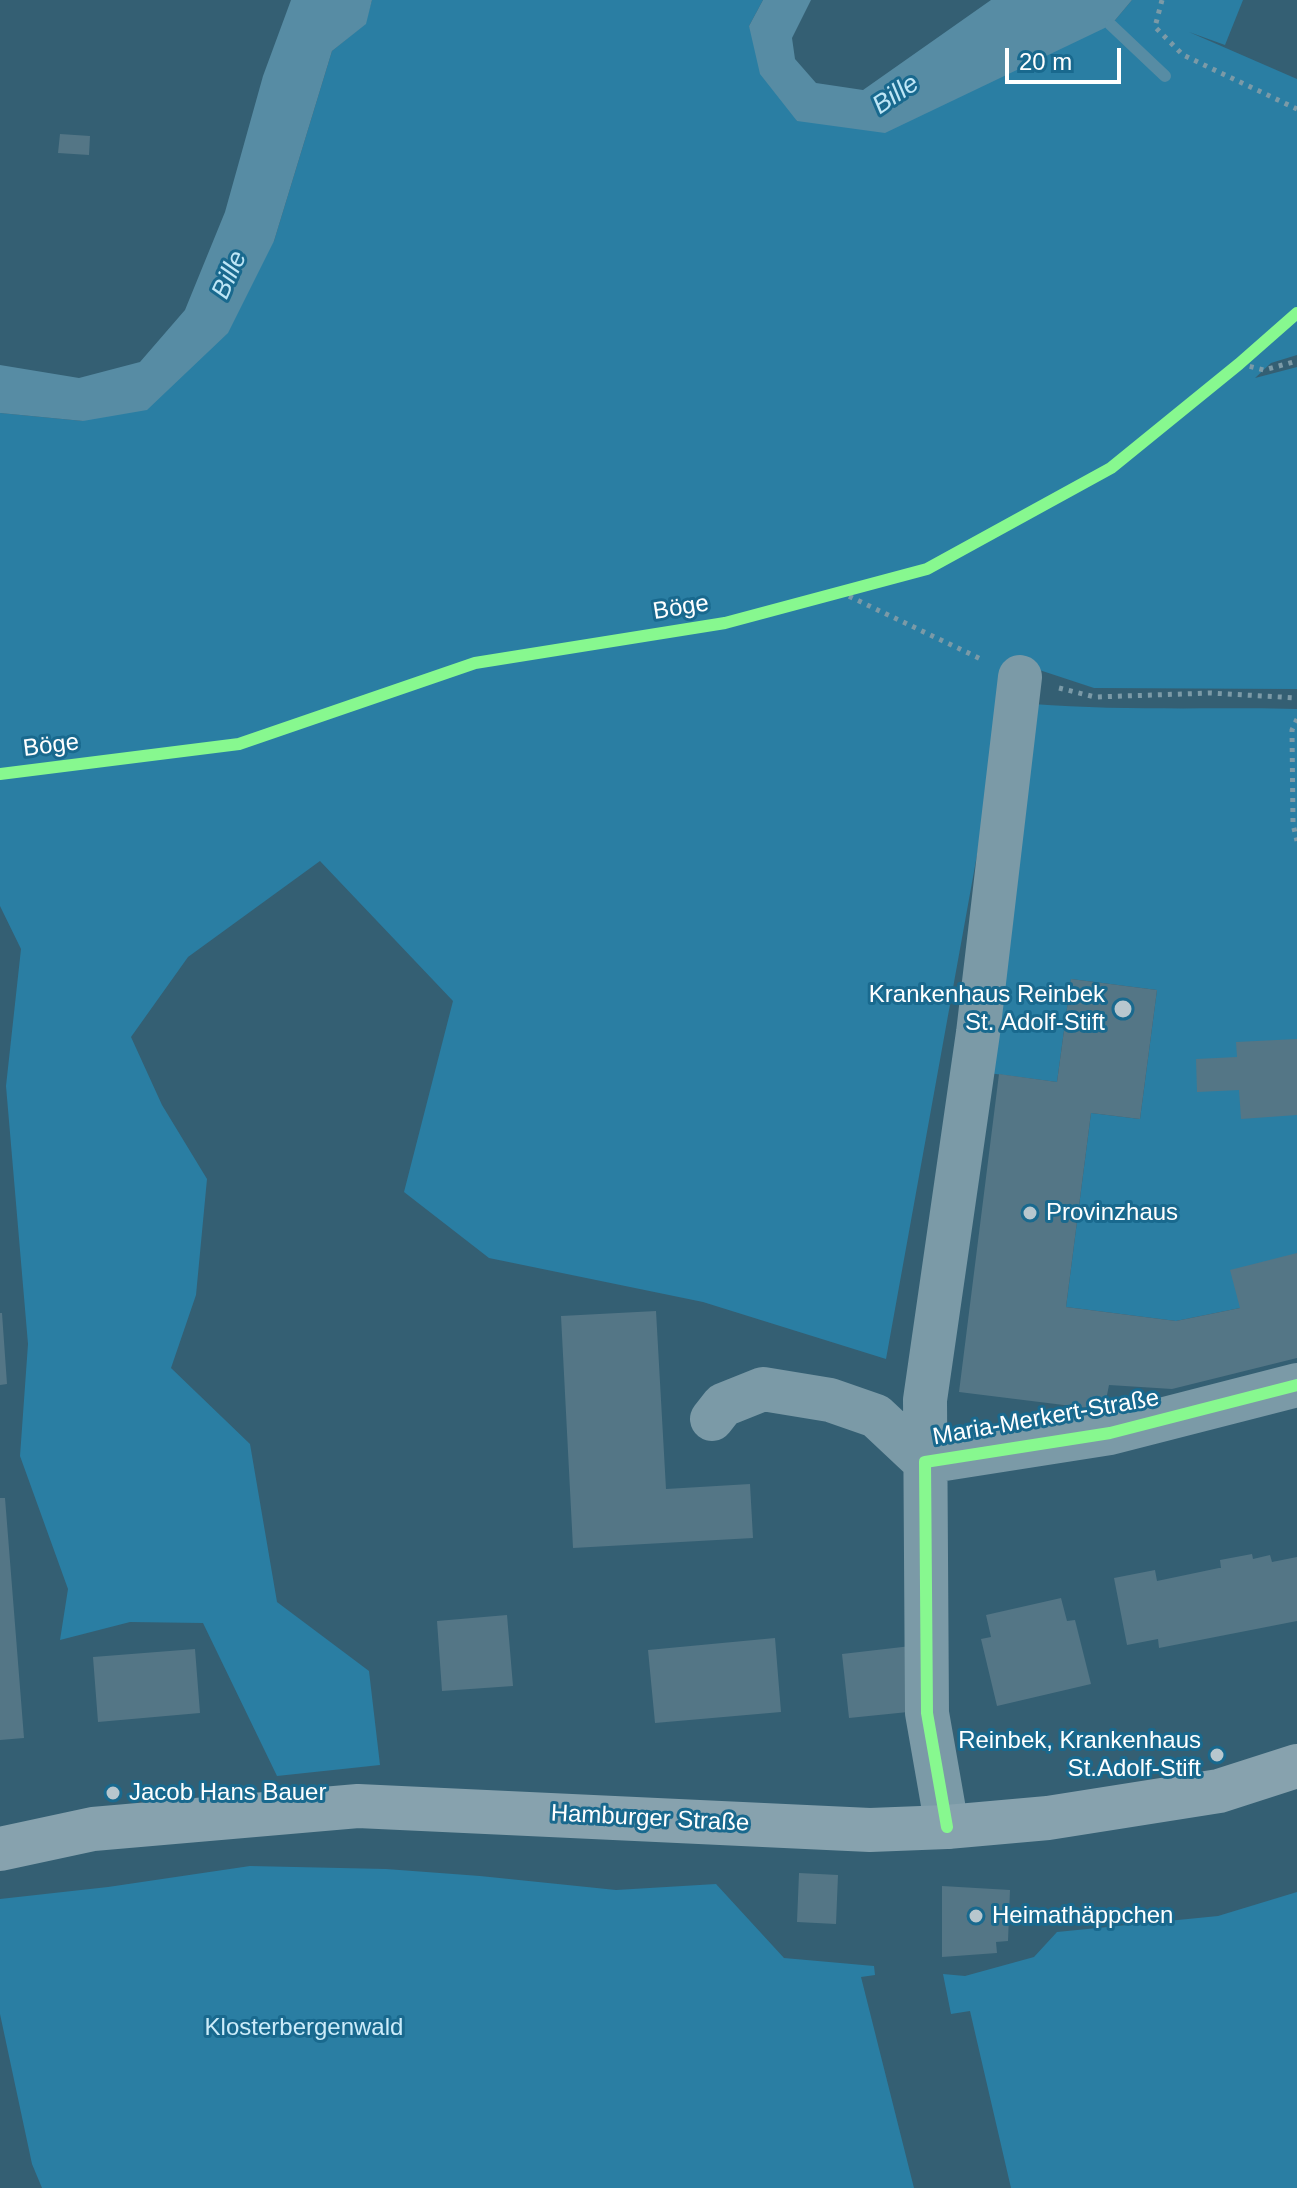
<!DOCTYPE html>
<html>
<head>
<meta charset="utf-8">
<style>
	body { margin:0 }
	#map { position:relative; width:1297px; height:2188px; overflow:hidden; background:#345f73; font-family:Helvetica,sans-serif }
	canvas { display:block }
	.scale { position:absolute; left:1005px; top:48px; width:116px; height:36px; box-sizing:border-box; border:4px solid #fff; border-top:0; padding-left:10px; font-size:24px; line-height:28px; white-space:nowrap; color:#fff; -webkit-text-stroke:6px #19698e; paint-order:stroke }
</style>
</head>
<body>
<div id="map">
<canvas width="1297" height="2188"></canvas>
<div class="scale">20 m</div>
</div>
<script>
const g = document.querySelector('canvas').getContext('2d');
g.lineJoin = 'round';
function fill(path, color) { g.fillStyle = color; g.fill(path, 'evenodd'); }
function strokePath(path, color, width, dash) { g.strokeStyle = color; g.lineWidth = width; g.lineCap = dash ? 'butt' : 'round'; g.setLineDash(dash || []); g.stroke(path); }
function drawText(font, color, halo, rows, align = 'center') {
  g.font = font + ' Helvetica,sans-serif'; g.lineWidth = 6; g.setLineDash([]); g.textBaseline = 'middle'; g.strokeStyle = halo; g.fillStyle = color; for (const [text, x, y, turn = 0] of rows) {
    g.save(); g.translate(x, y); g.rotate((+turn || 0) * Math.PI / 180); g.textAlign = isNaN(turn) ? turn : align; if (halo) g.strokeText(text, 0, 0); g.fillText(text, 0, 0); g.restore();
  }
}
fill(new Path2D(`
	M372,0H763L749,26L797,121L1111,25L1132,0H1243L1225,45L1189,32L1297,79V355L1271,363L1255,378L1297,367V689L1094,688L1012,661L886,1359L703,1302L489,1258L404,1192L453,1001L320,861L188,957L131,1037L162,1105L207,1179L196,1295L171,1368L250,1444L277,1602L369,1671L380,1765L277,1776L203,1623L130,1622L60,1640L68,1589L20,1456L28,1344L6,1086L21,949L0,906V413L83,421L274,241L332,51L365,24Z
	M1033,704C1121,711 1209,707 1297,709V1253L1240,1308L1176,1321L1066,1307L1091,1113L1140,1119L1157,990L1071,979L1057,1082L973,1071Z
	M250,1866L386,1869L480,1876L616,1890L716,1884L784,1958L874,1966L875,1975L861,1977L914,2188H42L32,2164L0,2014V1899L108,1887Z
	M1297,1892V2188H1011L970,2011L951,2014L943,1974L965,1976L1034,1957L1057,1932L1218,1916Z`), '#2a7ea3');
fill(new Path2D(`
	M291,0H372L366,24L332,51L274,241L228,333L147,410L83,421L0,413V365L79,378L140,362L185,310L225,212L263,76Z
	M763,0H811L792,38L795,59L816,83L863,90L991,0H1132L1111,25L885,133L797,121L760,74L749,26Z`), '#578ca4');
strokePath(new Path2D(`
	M1111,25L1165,76`), '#578ca4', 12);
fill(new Path2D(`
	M60,134L90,136L89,155L58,153Z
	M1071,979L1157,990L1140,1119L1091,1113L1066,1307L1176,1321L1240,1308L1230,1270L1297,1253V1358L1172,1389L1109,1385L1104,1410L959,1392L999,1074L1057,1082Z
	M1297,1039V1115L1241,1119L1239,1090L1197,1092L1196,1059L1237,1057L1236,1042Z
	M656,1311L666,1489L750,1484L753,1538L573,1548L561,1316Z
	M0,1313H2L7,1384L0,1385Z
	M0,1498H5L24,1738L0,1740Z
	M1252,1554L1253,1559L1270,1555L1272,1562L1297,1557V1621L1159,1648L1158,1639L1127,1645L1114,1578L1155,1570L1157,1581L1219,1568H1221L1220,1560Z
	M1061,1598L1067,1621L1075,1620L1091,1684L997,1706L981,1639L991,1637L986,1615Z
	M507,1615L513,1686L442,1691L437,1621Z
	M775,1638L781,1712L655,1723L648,1650Z
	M911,1646L918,1711L849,1718L842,1654Z
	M195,1649L200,1713L98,1722L93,1657Z
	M799,1873L838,1875L836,1924L797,1922Z
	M942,1886L1010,1890L1008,1941L996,1942L997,1953L942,1957Z`), '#547686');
strokePath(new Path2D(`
	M1162,0L1155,27L1183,55L1297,109
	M1240,364L1264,370L1297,361
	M840,592L983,660
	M1059,688L1095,697L1211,693L1297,698
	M1297,719L1292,730L1293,824L1297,841
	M0,774L239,744L475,663L725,623L927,569L1111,468L1239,364L1297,313`), '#7b9aa7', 5, [4, 6]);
strokePath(new Path2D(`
	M712,1419L723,1405L763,1389L830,1400L876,1416L925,1462
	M925,1462L1110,1433L1297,1385
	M947,1827L927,1713L925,1400L978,1033L1020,677`), '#7b9aa7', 44);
strokePath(new Path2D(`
	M0,1849L93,1829L358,1806L870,1830L947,1827L1048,1818L1219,1791L1297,1766`), '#87a2ae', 44);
strokePath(new Path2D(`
	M0,774L239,744L475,663L725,623L927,569L1111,468L1239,364L1297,313
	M947,1827L927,1713L925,1462L1110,1433L1297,1385`), '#87f88f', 12);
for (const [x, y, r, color] of [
	[1123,1009,10,"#b8c7ce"],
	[1030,1213,8,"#b8c7ce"],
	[1217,1755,8,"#b8c7ce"],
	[113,1793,8,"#b8c7ce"],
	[976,1916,8,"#b8c7ce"]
]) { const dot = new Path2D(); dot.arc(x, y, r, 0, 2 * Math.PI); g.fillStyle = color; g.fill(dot); strokePath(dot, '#19698e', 3); }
drawText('24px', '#fff', '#19698e', [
	["Böge",681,608,-9],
	["Böge",51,746,-7],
	["Maria-Merkert-Straße",1046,1418,-10],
	["Hamburger Straße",650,1819,3]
]);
drawText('24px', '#fff', '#19698e', [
	["Krankenhaus Reinbek",1105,995,"right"],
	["St. Adolf-Stift",1105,1023,"right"],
	["Provinzhaus",1046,1213],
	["Reinbek, Krankenhaus",1201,1741,"right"],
	["St.Adolf-Stift",1201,1769,"right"],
	["Jacob Hans Bauer",129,1793],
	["Heimathäppchen",992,1916]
], 'left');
drawText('24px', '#ccecfa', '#19698e', [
	["Klosterbergenwald",304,2028]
]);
drawText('italic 26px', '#bee6f6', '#19698e', [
	["Bille",896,95,-34],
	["Bille",230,275,-66]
]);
</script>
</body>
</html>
